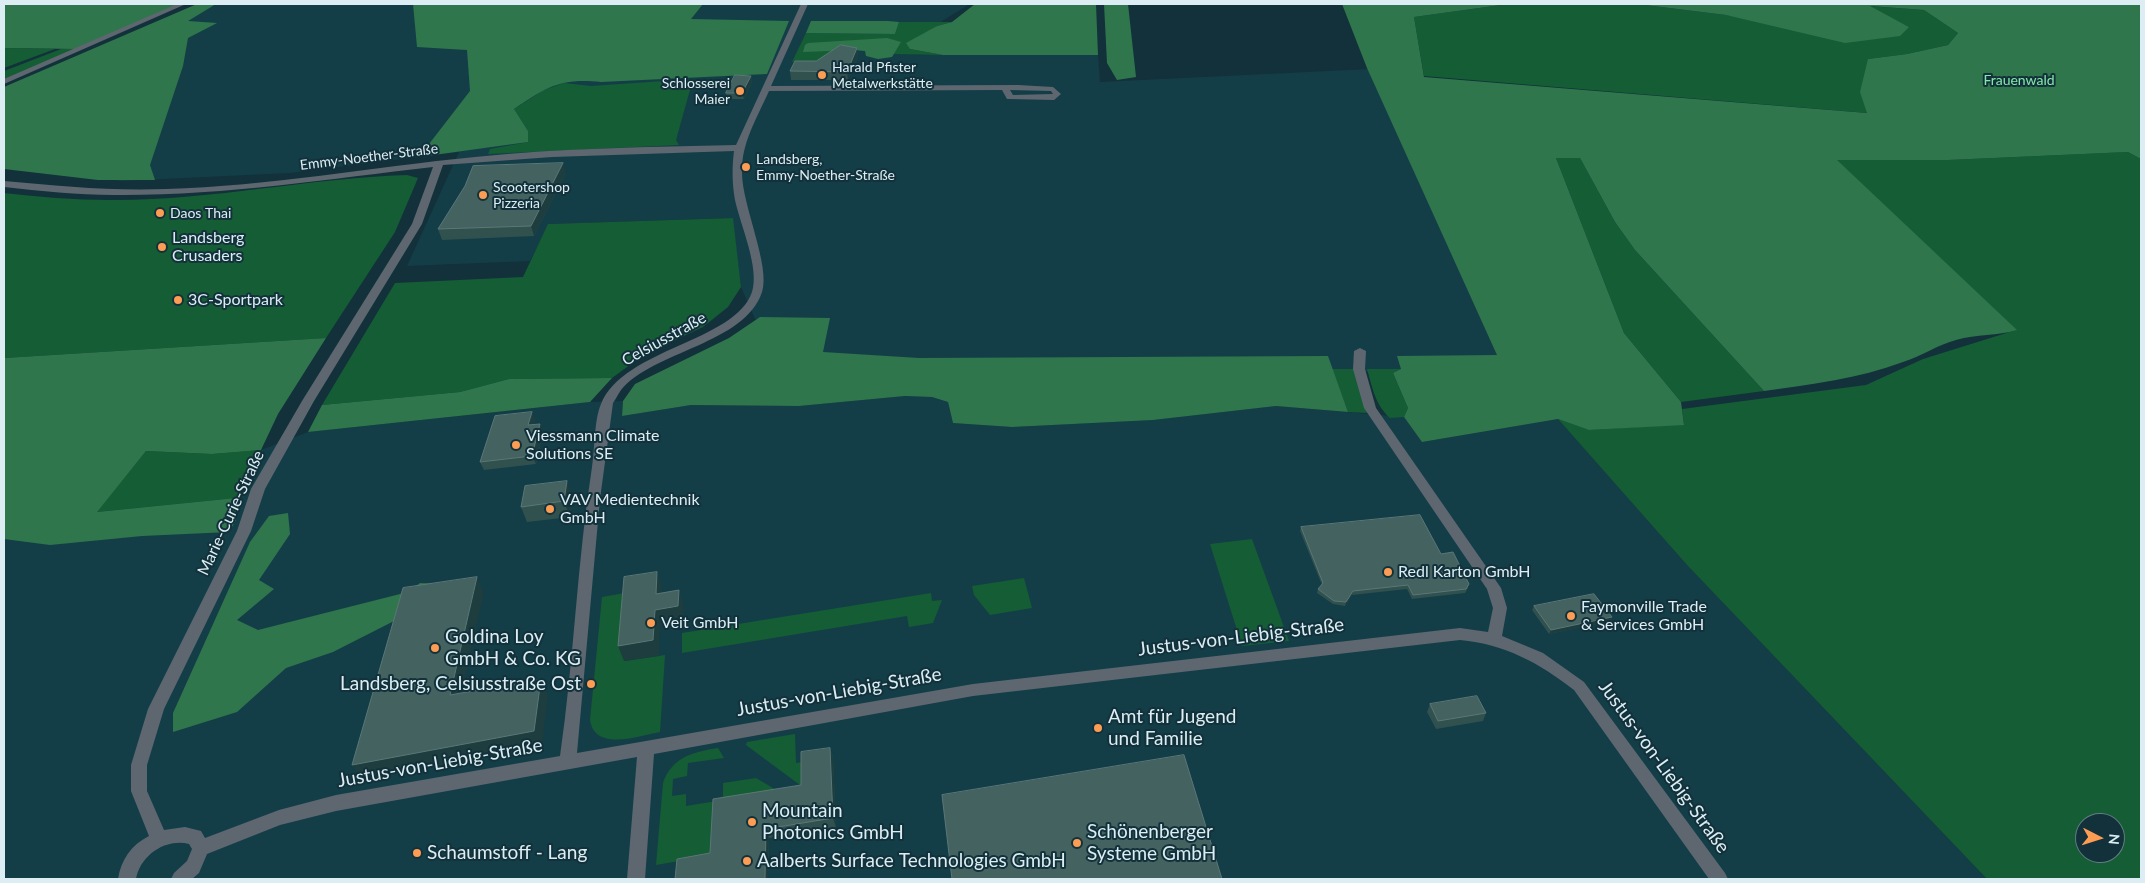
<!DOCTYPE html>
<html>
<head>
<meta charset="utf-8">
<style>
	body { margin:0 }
	#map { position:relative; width:2145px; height:883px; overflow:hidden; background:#12313b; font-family:Lato,sans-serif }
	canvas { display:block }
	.frame { position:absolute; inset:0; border:5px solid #dcedf3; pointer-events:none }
	.north { position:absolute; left:2075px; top:813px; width:50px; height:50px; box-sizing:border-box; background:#12313b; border:1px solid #637c85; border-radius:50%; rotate:95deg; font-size:14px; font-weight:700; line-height:20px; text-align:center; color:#dcedf3 }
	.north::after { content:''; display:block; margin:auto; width:18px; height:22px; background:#fc9d53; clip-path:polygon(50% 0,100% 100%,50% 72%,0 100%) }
</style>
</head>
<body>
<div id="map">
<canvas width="2145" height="883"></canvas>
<div class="frame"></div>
<div class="north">N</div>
</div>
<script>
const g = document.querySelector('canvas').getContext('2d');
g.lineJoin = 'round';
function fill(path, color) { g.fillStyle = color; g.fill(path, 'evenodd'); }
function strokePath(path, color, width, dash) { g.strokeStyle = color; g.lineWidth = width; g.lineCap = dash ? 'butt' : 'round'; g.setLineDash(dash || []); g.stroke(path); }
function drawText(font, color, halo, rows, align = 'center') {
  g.font = font + ' Lato,sans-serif'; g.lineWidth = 4; g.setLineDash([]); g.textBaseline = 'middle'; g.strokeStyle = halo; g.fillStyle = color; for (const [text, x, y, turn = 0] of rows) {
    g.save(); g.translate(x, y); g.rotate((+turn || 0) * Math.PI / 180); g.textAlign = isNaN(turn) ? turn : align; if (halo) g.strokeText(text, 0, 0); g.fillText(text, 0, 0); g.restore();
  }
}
fill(new Path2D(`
	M211,4H970L906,43L904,54L1098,55L1100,82L1370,69L1504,360L1407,372H1328L918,360L819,354L824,320L755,319L741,287L732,218L549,224L530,261L407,266L459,152L290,173L121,181L4,164V143Z
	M905,396L932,397L948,402L953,423L1012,427L1153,420L1276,406L1404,417L1422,442L1558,419L1687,565L1987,879H4V530L261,450L308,432L590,402L623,401L622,416L691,405L799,406Z`), '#133e48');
fill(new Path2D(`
	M1508,4H1637L1726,15L1909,27L1868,6L1924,10L1958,33L1948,45L1907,54L1868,59V113L1424,76L1414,17Z
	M899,22H952L937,26L910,49L943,55L893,54L898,44L835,51L816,61L792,62L806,33L895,34Z
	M4,48L55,49L4,68Z
	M61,49H76L4,80V71Z
	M693,79L676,140L679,145L488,154L490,149L528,142V131L514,109L544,90L564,83L591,86Z
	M2128,152L2141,159V879H1987L1687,565L1558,419L1590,430L1684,424L1682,409L1866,385L1923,359L2016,330L1836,160H1948ZM2085,823H2115V853H2085Z
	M1556,158H1580L1615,222L1635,250L1764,391L1681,402L1624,333Z
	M407,175L418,178L395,232L326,338L4,358V193C39,197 74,200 109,200C209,201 308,178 407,175Z
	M733,218L741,287L728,307L703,327L661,347L634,362L612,378L509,379L460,392L322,405L395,283L523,277L548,224Z
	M1332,369H1354L1367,413L1348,412Z
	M1367,369H1401L1393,373L1408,408L1404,417L1390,418C1375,405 1372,386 1367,369Z
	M261,450L236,498L96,512L146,451L212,454Z
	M1252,539L1289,641L1242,646L1210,544Z
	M1024,578L1032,608L990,615L974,595L972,586Z
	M630,592L625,661L665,655L660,732C638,736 595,752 590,720L602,597Z
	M931,593L932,601L942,600L933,623L909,627L907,616L682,653V633Z
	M795,734L796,763L803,762L804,788L746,745L747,742Z
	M718,748L724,758L688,763L687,776L673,779L672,796L686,794V806L723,800V783L756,778L788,797L714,855L656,865L663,783C672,757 693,752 718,748Z`), '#155d35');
fill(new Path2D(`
	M4,4H180L76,49L4,48Z
	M197,4H216L188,21L217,23L188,38L183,66L150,165L155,180H98L4,169V87Z
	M413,4H703L691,19L789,21L767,74L601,82C560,78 547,87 514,109L528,131V142L419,157L470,91L467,50L417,47Z
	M975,4H1096L1098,55H943L910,49L906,43L937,26L952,22Z
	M1104,4H1128L1136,77L1117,80L1107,63Z
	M1342,4H1508L1414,17L1424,77L1867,113L1860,92L1868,59L1907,54L1948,45L1958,33L1924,10L1870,6L1909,27L1900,36L1845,43L1726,15L1637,4H2141V159L2128,152L1948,160H1837L2017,330C1997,336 1977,334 1956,340C1937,345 1922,356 1903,362C1858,379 1812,384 1764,391L1635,250L1615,222L1580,158H1556L1624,333L1681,402L1684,425L1589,430L1558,419L1422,442L1404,417L1408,408L1393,373L1401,369L1397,356L1497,355L1367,68Z
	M811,21H888L899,22L895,34L806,33Z
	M887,38L901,42L892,57L878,59L866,56L865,51L854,50L803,52L805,45L808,43Z
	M760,317L830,318L823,352L919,358L1328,356L1348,412L1276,406L1153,420L1012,427L953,423L948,402L932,397L905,396L799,406L691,405L622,416L623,401L635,384L729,338Z
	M326,338L278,414L261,450L212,454L146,451L97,512L236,498V520L229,532L142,536L50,545L4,539V358Z
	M612,378L590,402L308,432L322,405L460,392L509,379Z
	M288,513L290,534L259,580L274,589L237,620L258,630L408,592L420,583L440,584L394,621L333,652L286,668L237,712L173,732V713L250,542L269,516Z`), '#30764c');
fill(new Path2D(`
	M177,4H186L4,84V79Z
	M801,4H808L771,86L1018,85L1053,87L1061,94L1054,100L1010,99H1007L1002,90L769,91C757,118 741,143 742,173C742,205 771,267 762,292C745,344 653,351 621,390C618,394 616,399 613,403L600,499L577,753L973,684L1460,628L1488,632L1493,608L1487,589L1364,408L1353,369L1354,351L1360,348L1366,351L1365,369L1376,408L1501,588L1507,608L1502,636L1543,653L1584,682L1725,873L1728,879H1709L1574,690C1539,663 1505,644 1460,640L973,696L654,754L645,879H627L637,757L336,811L280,825L207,854L199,873L192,879H171L174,873L187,861L192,849L189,844C165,838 140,856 136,879H118C121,860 131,845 149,836L131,791V765L148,709L237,531L251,489L302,401L412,224L433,167C327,179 221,196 114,195C77,195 41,191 4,187V181C59,186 110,191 166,189C269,186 372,167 475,157C561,148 649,147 736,145ZM1010,90L1051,91L1053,94L1013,95ZM734,151C732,167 732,183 735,200C740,224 760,268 752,292C735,342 624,348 601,404C594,420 595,449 592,467C577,563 574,660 560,756L336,795L279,810L205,838L201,831L185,827L164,830L147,791V765L164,709L251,531L265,489L314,401L422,224L443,165L552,157Z`), '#5e6770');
fill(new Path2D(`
	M857,48L858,57L848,80H791L790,71L816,61Z
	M751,76L752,82L744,99H727L726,93Z
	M566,173L534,236L442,240L438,229Z
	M535,419L533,425L543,432L536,464L484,470L480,462Z
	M573,496L570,517L527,522L521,507Z
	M1301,527L1441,554L1468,588L1465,593L1412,599L1407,589L1352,595L1345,606L1333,604L1317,593L1318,589L1322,585L1300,531Z
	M1534,606L1612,617L1610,621L1549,634L1532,610Z
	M1430,704L1486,713L1483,721L1436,729L1427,712Z
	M830,748L833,758L836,827L769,838L768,879H675L801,785Z`), '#31514e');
fill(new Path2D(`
	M857,48L858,57L848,80L847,72Z
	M751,76L752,82L744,99L742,93Z
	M563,163L566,173L534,236L531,226Z
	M532,412L535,419L531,433L528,425Z
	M540,424L543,432L536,464L532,456Z
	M567,481L573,496L570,517L564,501Z
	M657,572L662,587L661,609L679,590L684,606L683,622L660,626L659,656L624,661L618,646L656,594Z
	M477,577L484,593L458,710L450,695Z
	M1353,591L1352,595L1345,606L1346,602Z
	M1612,617L1610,621L1549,634L1551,630Z
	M541,679L548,695L542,747L362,780L352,765Z
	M830,748L833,758L836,827L833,818Z
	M766,829L769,838L768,879H765Z`), '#1d3d3f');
const building = new Path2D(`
	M841,45L857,48L847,72L790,71L795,61H816Z
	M735,75L751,76L742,93H726Z
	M563,163L531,226L438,229L465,186L473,166Z
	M532,412L528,425L540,424L532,456L480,462L495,416Z
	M567,481L564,501L521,507L525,486Z
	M1420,515L1441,554L1453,552L1469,584L1466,589L1413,595L1408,585L1353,591L1346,602L1334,601L1318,589L1323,583L1301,527Z
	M657,572L656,594L679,590L678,606L655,610L653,640L618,646L624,577Z
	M477,577L450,695L541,679L534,731L352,765L403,588Z
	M1594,594L1612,617L1551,630L1534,606Z
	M1477,696L1486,713L1438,721L1430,704Z
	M830,748L833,818L766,829L765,879H675L677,859L710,853L713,799L801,785V752Z
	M1184,755L1222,879H952L942,795Z`);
fill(building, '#436260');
strokePath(building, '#5b7777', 1);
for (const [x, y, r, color] of [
	[822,75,5,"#fc9d53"],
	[740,91,5,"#fc9d53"],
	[746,167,5,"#fc9d53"],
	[483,195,5,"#fc9d53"],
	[160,213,5,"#fc9d53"],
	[162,247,5,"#fc9d53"],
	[178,300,5,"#fc9d53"],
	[516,445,5,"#fc9d53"],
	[550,509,5,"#fc9d53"],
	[1388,572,5,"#fc9d53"],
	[1571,616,5,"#fc9d53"],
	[651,623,5,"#fc9d53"],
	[435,648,5,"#fc9d53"],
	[591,684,5,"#fc9d53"],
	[1098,728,5,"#fc9d53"],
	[752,822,5,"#fc9d53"],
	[1077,843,5,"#fc9d53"],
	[417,853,5,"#fc9d53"],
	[747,861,5,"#fc9d53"]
]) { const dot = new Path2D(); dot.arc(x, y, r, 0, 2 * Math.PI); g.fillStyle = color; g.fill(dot); strokePath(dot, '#12313b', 2); }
drawText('14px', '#dcedf3', '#12313b', [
	["Harald Pfister",832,67],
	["Metalwerkstätte",832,83],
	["Schlosserei",730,83,"right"],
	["Maier",730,99,"right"],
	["Landsberg,",756,159],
	["Emmy-Noether-Straße",756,175],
	["Scootershop",493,187],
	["Pizzeria",493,203],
	["Daos Thai",170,213]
], 'left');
drawText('14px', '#86e7a8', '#12313b', [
	["Frauenwald",2019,80]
]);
drawText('14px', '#dcedf3', '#12313b', [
	["Emmy-Noether-Straße",369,157,-7]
]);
drawText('16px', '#dcedf3', '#12313b', [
	["Landsberg",172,238],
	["Crusaders",172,256],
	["3C-Sportpark",188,300],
	["Viessmann Climate",526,436],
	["Solutions SE",526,454],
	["VAV Medientechnik",560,500],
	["GmbH",560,518],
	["Redl Karton GmbH",1398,572],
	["Faymonville Trade",1581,607],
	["& Services GmbH",1581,625],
	["Veit GmbH",661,623]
], 'left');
drawText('16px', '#dcedf3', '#12313b', [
	["Celsiusstraße",664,339,-29],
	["Marie-Curie-Straße",231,513,-65]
]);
drawText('19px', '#dcedf3', '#12313b', [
	["Goldina Loy",445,637],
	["GmbH & Co. KG",445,659],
	["Landsberg, Celsiusstraße Ost",581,684,"right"],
	["Amt für Jugend",1108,717],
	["und Familie",1108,739],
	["Mountain",762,811],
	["Photonics GmbH",762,833],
	["Schönenberger",1087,832],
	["Systeme GmbH",1087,854],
	["Schaumstoff - Lang",427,853],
	["Aalberts Surface Technologies GmbH",757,861]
], 'left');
drawText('19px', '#dcedf3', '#12313b', [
	["Justus-von-Liebig-Straße",1241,637,-7],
	["Justus-von-Liebig-Straße",839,692,-10],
	["Justus-von-Liebig-Straße",440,763,-10],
	["Justus-von-Liebig-Straße",1664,767,54]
]);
</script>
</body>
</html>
